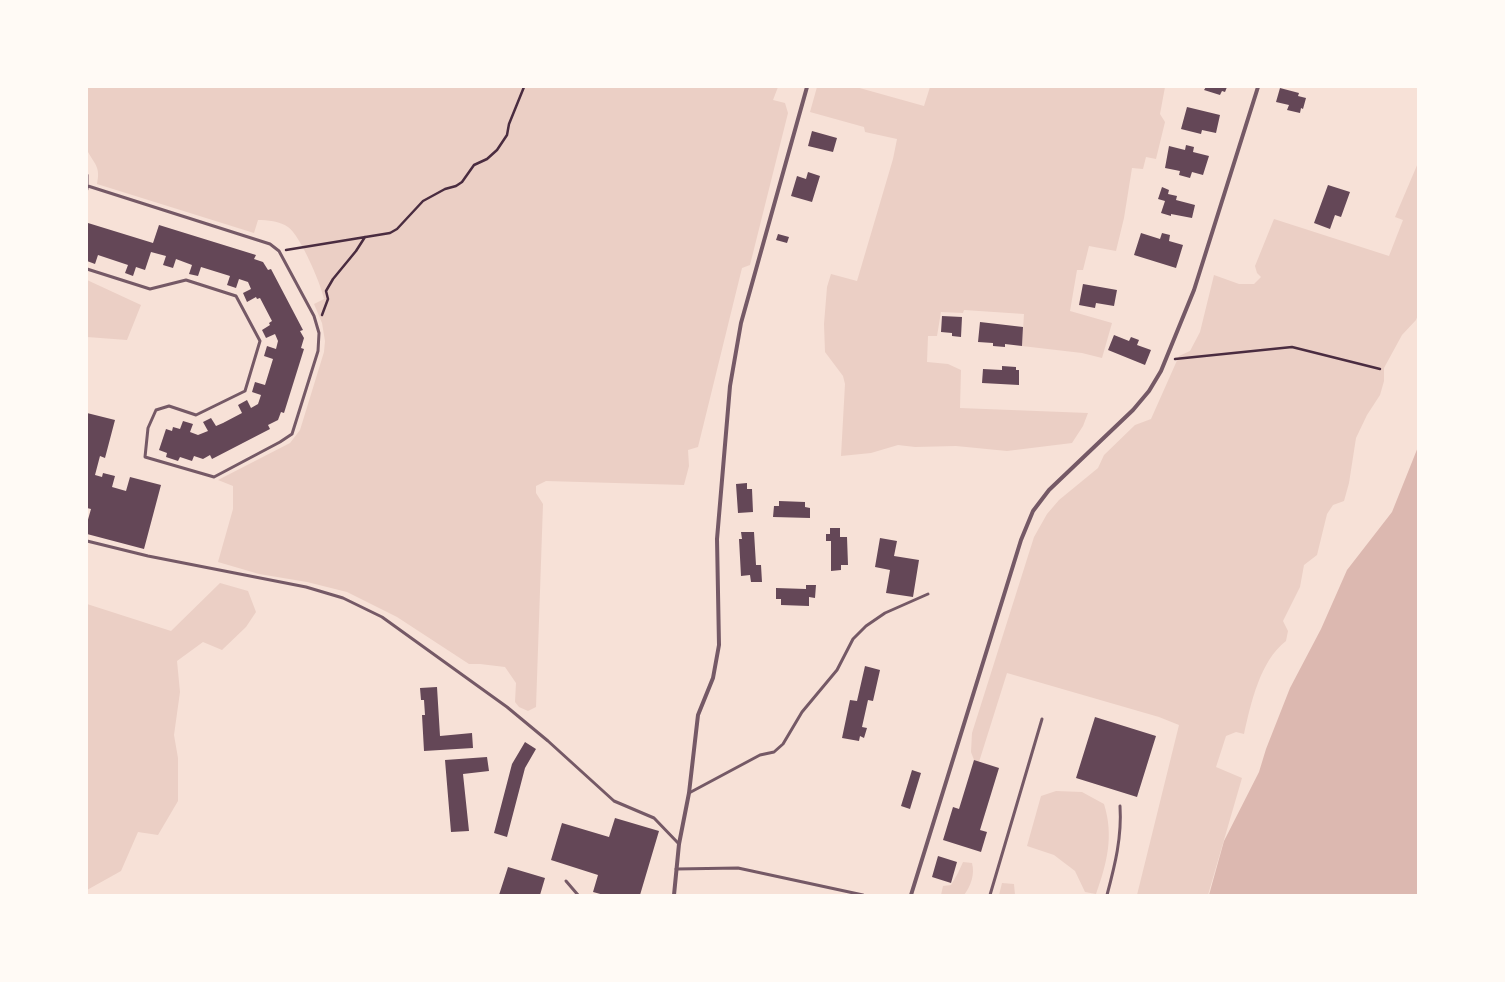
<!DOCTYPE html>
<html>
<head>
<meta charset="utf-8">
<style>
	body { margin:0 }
	#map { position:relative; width:1505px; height:982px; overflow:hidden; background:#f7e1d7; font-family:"Alegreya Sans",sans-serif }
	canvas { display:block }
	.frame { position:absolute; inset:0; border:88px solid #fffaf5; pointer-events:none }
</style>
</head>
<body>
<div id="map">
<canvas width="1505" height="982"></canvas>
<div class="frame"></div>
</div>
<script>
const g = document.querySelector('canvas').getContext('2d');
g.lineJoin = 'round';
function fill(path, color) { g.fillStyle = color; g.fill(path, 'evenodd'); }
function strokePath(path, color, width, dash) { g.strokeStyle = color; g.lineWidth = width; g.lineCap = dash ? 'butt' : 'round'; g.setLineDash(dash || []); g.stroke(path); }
fill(new Path2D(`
	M87,87H778L773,100L785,103L788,113L750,265L742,268L698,447L688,450L689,466L684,485L546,481L536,486V493L543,504L536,707L528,711L519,707L515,702L516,683L505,667L480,664H469L397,617L347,592L307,582L259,574L218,562L233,509V486L218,480L290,443L300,430L324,352L325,341L322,323L314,304L324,299C321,284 300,235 288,227C280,221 267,220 258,220L254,233L97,184C101,166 94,164 87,150C85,146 87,95 87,87Z
	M817,87H856L924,106L930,87H1165L1160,114L1165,122L1156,159L1146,157L1143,169L1132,168L1124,218L1116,251L1089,246L1083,270H1077L1070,311L1112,323L1102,358L1082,353L1022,346L1024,314L964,310L963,313L941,312L937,336H928L927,362L948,364L961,370L960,408L1088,413L1083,426L1072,443L1007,451L956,446L915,447L898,445L871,453L841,456L845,384L843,376L825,352L824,324L827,287L831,274L857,281L893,159L897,139L865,132L864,127L810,112Z
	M1418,163V315L1416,320L1402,335L1384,368V381L1380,395L1367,415L1356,438L1349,483L1344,501L1333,505L1327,514L1317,555L1304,565L1300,587L1283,621L1288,631L1286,641C1260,661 1251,703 1244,734L1236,732L1226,736L1216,767L1242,778L1208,895H1137L1179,725L1159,717L1007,673L979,762L974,760L971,752L972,733L1034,537L1047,514L1059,500L1098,468L1104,455L1135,425L1151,419L1179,356L1190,351L1200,332L1214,275L1239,284H1254L1261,277L1257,273L1255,266L1274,219L1389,256L1403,220L1395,217Z
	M87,280L141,305L127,340L87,337Z
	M220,583L248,591L256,612L246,627L222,650L203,642L177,661L180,692L174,735L178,758V801L158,835L138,832L121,871L87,890V604L171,631Z
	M1056,791L1082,792L1104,804C1114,836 1107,863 1096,894L1085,892L1075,871L1054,855L1027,846L1041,796Z
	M963,862L972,863C975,874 971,886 964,895H941L943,886L951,885L958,873Z
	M1002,883L1014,884L1015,895H999Z`), '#ebcfc5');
fill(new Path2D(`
	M1418,447V895H1209L1224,841L1259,772L1266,749L1290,688L1321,629L1347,570L1392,512Z`), '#dcb8b0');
fill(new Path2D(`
	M1206,87H1227L1225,92L1222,91L1220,95L1204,90Z
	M1280,88L1299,93L1298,96L1306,98L1303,109L1301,108L1300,113L1287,110L1289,105L1276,102Z
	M1187,107L1220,115L1216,133L1202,130L1201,134L1181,129Z
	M812,131L837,138L833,152L808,146Z
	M1186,145L1194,147L1193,152L1209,156L1203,175L1192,172L1190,178L1179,175L1180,171L1165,168L1169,146L1185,150Z
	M808,172L820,176L812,202L791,196L797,176L806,179Z
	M1328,185L1350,192L1341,217L1335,215L1330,229L1314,223Z
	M1162,187L1169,190L1168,194L1177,196L1176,200L1195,205L1192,218L1171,214V216L1161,213L1165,201L1158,199Z
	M88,223L153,243L159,225L256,255L254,259L263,262L268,270L271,269L303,330L300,331L304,338L301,348L304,349L284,413L281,412L278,420L268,425L270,429L212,459L210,455L203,459L194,456L192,461L180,457L178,461L166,457L167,453L159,450L166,429L172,431L173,427L180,429L183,421L193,424L190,432L198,435L208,431L203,422L211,418L216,426L223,423L242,413L238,405L247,400L251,408L258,404L261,395L252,392L255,382L265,385L273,359L264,356L267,346L276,349L278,341L275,334L266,338L262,330L270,325L269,323L272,321L260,298L257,299L256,297L247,302L243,293L251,289L248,282L239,279L236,288L227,285L230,276L201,267L198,276L189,274L192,265L176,259L173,268L163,265L166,256L151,252L145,270L136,267L133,276L125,273L128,265L98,255L95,264L87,261Z
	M1141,233L1160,239L1162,233L1170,235L1169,241L1183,245L1176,268L1134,255Z
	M778,234L789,237L787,243L776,240Z
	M1083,284L1117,290L1114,306L1096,303L1095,308L1079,305Z
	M942,316L962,317L961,337L952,336V333L941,332Z
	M980,322L1023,327L1022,346L1005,344V347L993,346V343L978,342Z
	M1114,335L1129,341L1131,337L1139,340L1137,345L1151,350L1145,365L1108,350Z
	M1002,366L1016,367V370H1019V385L982,383L983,369L1002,370Z
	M87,413L115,420L105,458L100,456L95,475L102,477L103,473L115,476L112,487L126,491L130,477L161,485L144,549L87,534V523L91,509L87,508Z
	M747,483V489H752L753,512L738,513L736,484Z
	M779,501L805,502V507L810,508V518L773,517L774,506H779Z
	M830,528H840V537H847L848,565H841V570L831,571V541H826V534H830Z
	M741,532H754L756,565H761L762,582H751L750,575L741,576L739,539H742Z
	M880,538L897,541L894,556L919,560L913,597L886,593L890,570L875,567Z
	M806,585H816L815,598L809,597V606L781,605V599H776V588L806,589Z
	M865,666L880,670L873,701L868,700L862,727L867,728L864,738L860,736L859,741L842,738L850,700L857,701Z
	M437,687L440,736L472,733L473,748L424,751L422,715H425L424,700H421L420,688Z
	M1095,717L1156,736L1137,797L1076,778Z
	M525,742L536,749L525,768L507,837L494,833L512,764Z
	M487,757L489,771L463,774L469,831L451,832L445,760Z
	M974,760L999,768L980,830L987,832L981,852L943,840L953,807L959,809Z
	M912,770L921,773L910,809L901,806Z
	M615,818L659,831L640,895H604L593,892L598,875L551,860L562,823L609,837Z
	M938,856L957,862L951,883L932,877Z
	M508,867L545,878L540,895H499Z`), '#644757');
strokePath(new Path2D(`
	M286,250L390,233L397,229L423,201L445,189L456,186L462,182L474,165L487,159L497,150L507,135L509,124L524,87
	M322,315L328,299L326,291L333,279L356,251L365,237
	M1175,359L1292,347L1380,369`), '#4a2c40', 2.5);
strokePath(new Path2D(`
	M87,175V189
	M87,269L150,289L186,280L236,296L260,341L245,391L196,415L169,406L156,410L148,428L145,457L214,477L280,442L292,434L318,351L319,333L314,316L279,251L270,244L88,186
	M87,541L148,556L306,587L343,598L382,617L507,707L548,741L614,801L654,818L679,844
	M689,793L760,755L774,752L783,744L802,712L837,670L853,639L866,626L885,613L928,594
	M676,869L738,868L863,895
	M566,881L578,895
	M990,895L1042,719
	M1107,895C1115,865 1122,837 1120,806`), '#755966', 3);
strokePath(new Path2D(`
	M674,895L679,844L689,793L698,715L713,678L719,645L717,539L730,386L741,323L807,87
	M911,895L1021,540L1033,511L1049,490L1133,410L1149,391L1161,371L1194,290L1258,87`), '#755966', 4);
</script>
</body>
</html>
